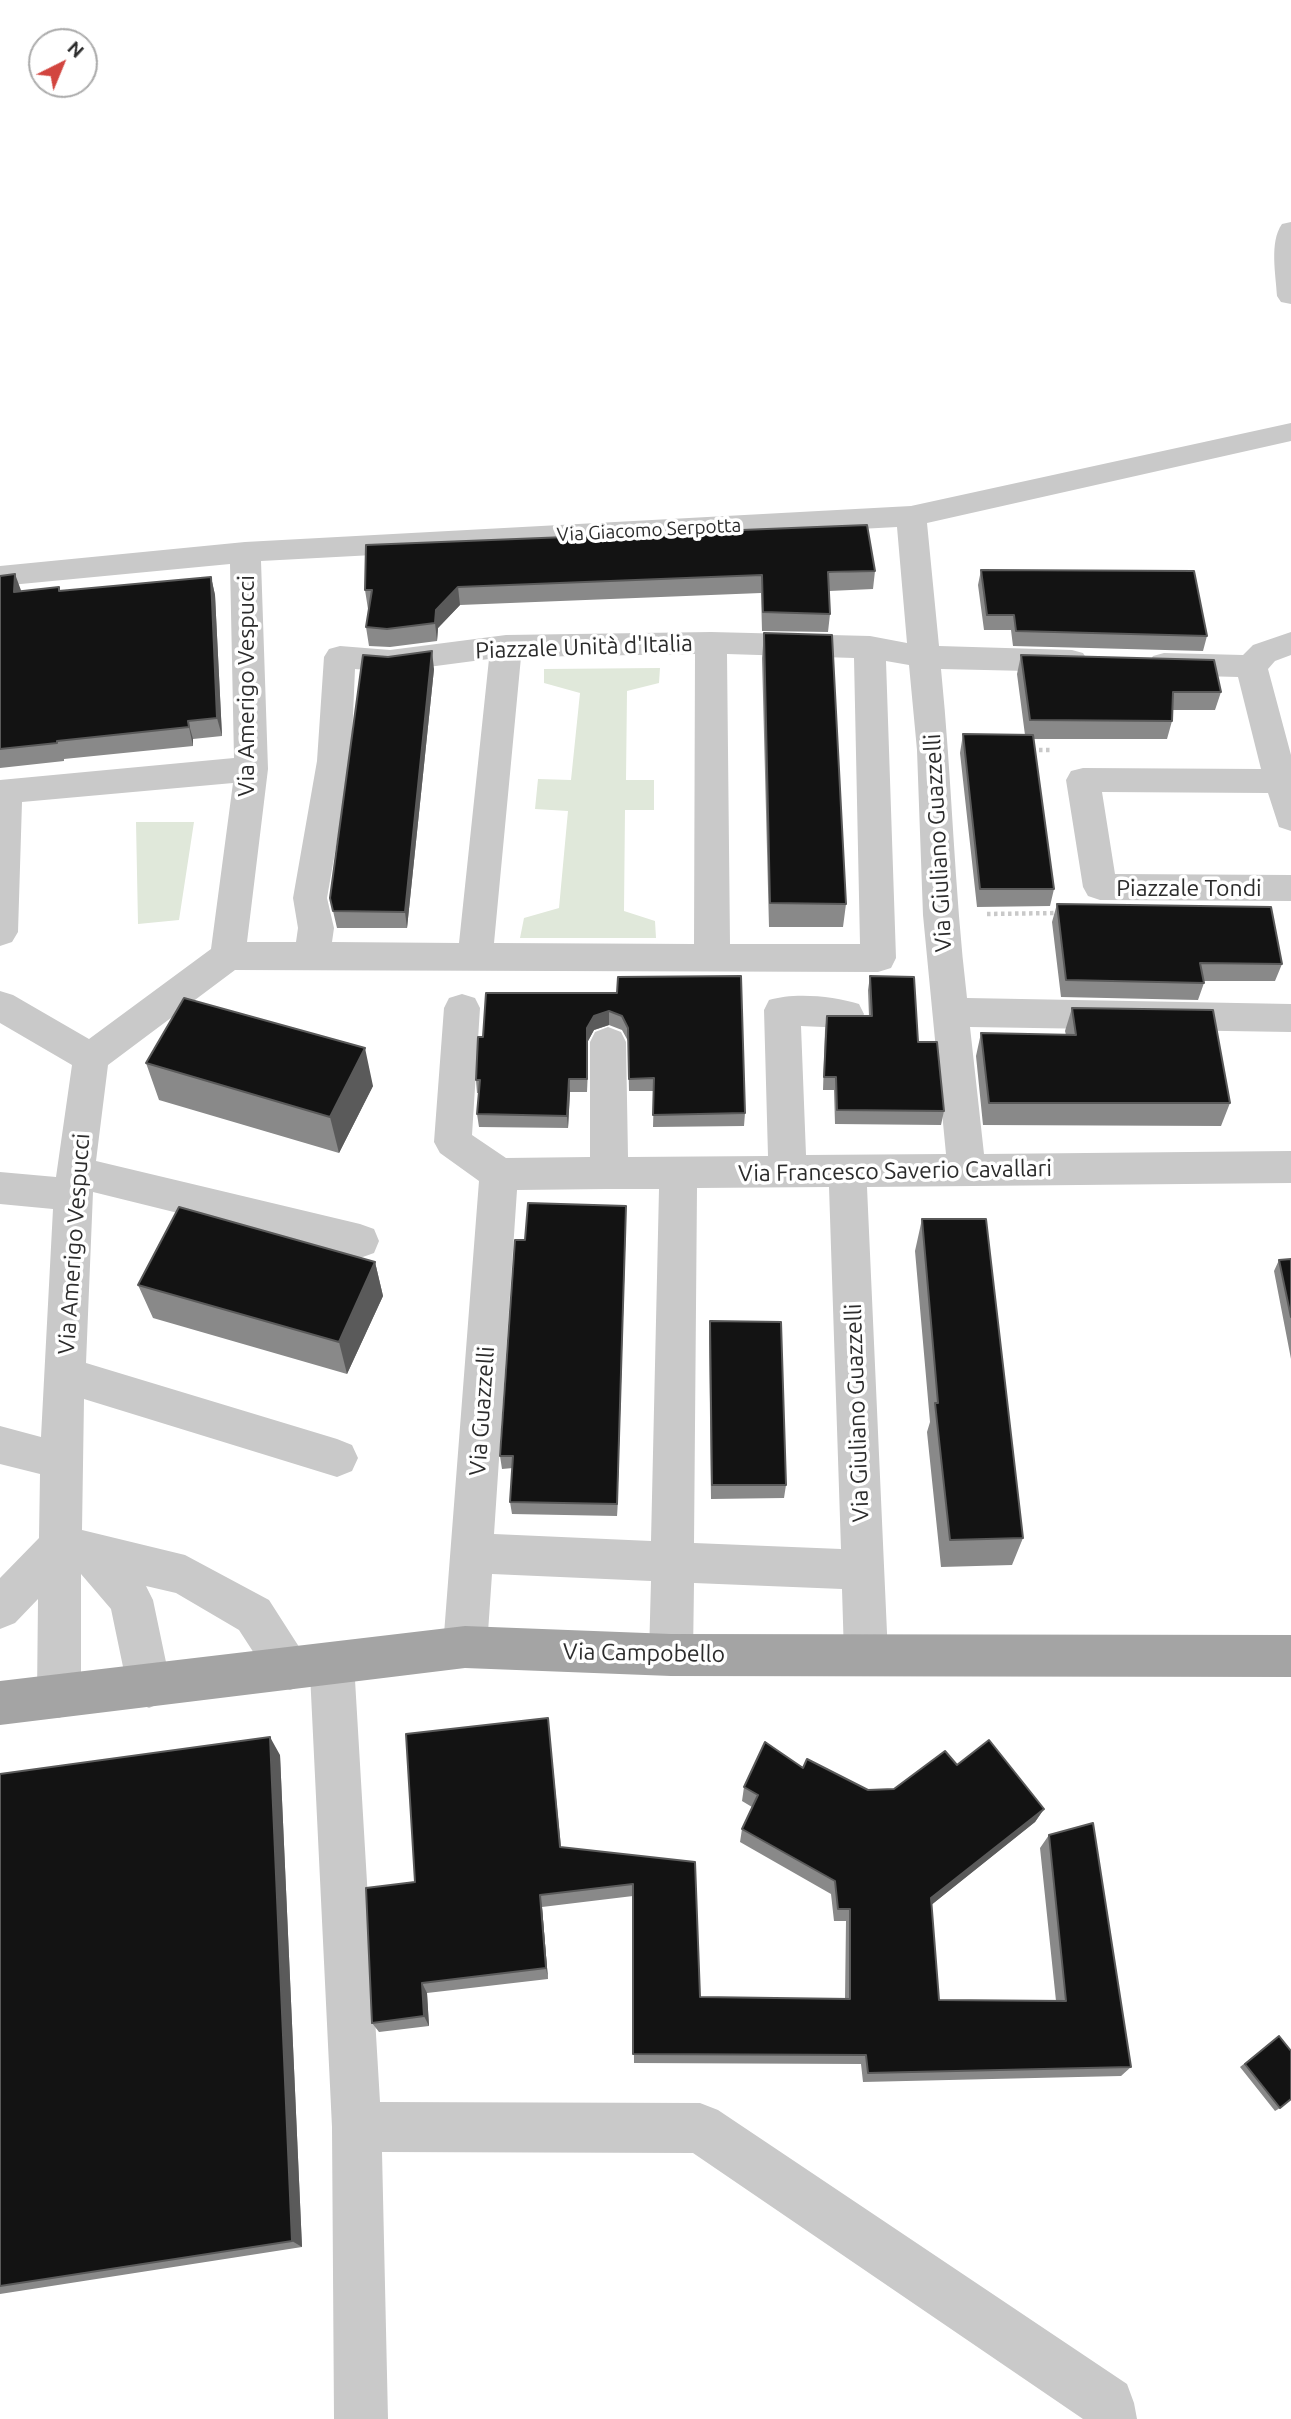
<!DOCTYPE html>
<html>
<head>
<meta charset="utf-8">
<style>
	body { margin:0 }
	#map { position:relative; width:1291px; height:2419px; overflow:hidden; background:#fff; font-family:Ubuntu,sans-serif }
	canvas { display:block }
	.north { position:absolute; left:28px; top:28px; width:70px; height:70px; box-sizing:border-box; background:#fff; border:2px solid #ababab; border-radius:50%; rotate:43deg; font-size:19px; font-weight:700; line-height:28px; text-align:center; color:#2c2c2c }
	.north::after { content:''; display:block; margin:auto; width:24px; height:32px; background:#d2453f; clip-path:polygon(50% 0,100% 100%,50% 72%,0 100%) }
</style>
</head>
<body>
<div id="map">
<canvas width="1291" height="2419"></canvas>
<div class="north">N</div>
</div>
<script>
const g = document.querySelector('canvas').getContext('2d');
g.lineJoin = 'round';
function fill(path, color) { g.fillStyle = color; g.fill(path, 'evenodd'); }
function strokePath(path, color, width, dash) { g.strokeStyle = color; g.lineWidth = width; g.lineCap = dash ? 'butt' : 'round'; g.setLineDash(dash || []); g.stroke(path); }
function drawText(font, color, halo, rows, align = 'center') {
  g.font = font + ' Ubuntu,sans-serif'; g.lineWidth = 7; g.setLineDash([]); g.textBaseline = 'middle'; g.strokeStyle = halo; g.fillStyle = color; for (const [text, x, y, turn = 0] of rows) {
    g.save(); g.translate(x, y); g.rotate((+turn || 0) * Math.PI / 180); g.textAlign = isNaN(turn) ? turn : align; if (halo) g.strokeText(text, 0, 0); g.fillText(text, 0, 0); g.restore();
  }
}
fill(new Path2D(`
	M660,668L659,683L627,691L626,780H654V810H625L624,911L655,921L656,938H520L524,918L559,908L568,811L535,809L538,779L571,780L580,693L544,683V669Z
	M136,822H194L179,920L138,924Z`), '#e0e8da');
strokePath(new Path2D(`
	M1032,750H1051
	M987,914L1059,913`), '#c9c9c9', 4.5, [3.5, 3.5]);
fill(new Path2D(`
	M1291,222V304L1281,302L1277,296C1276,275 1269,242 1282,224Z
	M1291,423V441L927,523L939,646L1072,650L1083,653L1088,661L1083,669L1072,672L941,669C952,778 954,888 967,998L1291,1004V1032L970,1027L984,1154L1291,1151V1183L867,1187L888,1655L882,1670L866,1676L850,1670L844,1655L842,1589L694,1583L693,1655L687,1670L671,1676L655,1670L649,1655L651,1581L492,1574L487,1647L480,1662L465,1668L450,1662L443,1647L479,1181L440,1153L434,1142L444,1008L449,998L462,994L475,998L480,1008L472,1135L506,1158L590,1157V1042L595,1032L608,1027L621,1032L626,1042L628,1157L768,1156L764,1010L769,1000C794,992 834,996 859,1004L864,1014L859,1024L846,1028L801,1026L806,1155L946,1154L923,915L917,750L909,665L886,661L896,958L891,968L878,972L235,970L108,1065L96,1161L360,1224L374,1229L379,1241L374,1253L360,1258L93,1192L86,1363L337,1439L352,1445L358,1458L352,1471L337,1477L84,1399L82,1530L185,1555L269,1600L310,1664L316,1648L332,1642L348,1648L354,1663L380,2102L700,2103L718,2110L1127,2384L1134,2403L1137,2419H1083L693,2153L382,2152L388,2419H334L332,2127L310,1673L306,1684L290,1690L274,1684L239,1630L176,1593L146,1586L153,1600L171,1686L165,1701L149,1708L133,1701L127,1686L111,1609L81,1574V1696L75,1711L59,1718L43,1711L37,1696L38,1599L15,1623L0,1629V1578L39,1538L40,1474L0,1464V1426L41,1437L53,1209L0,1204V1172L56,1177L72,1065L0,1023V991L13,995L89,1039L211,949L233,783L22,802L18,932L12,942L0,946V780L234,758L230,564L0,586V566L245,542L911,506ZM897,527L907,643L870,636L711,632L506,635L390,650L340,646L329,649L324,657L317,761L293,898L298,928L296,942H247L268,769L261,561ZM695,654L694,944L494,943L521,657ZM727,654L854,658L860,944H730ZM489,659L459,943L332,942L334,928L327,898L351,761L355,669L390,672ZM829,1187L841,1549L694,1543L697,1188ZM606,1189H659L651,1541L494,1534L517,1190Z
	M1291,632V655L1275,661L1268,669L1291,755V831L1279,827L1268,793L1102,792L1115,874L1291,875V901L1100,900L1088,896L1083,887L1066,780L1071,771L1083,768L1261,769L1238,677L1164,675L1153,672L1148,664L1153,656L1164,653L1243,655L1253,645Z`), '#c9c9c9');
fill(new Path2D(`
	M465,1626L671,1634L1291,1635V1677L671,1676L465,1668L0,1725V1681Z`), '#a4a4a4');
fill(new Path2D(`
	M981,570L1207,636L1203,651L1013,646L1011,630H984L978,585Z
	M875,571L873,589L829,591L830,614L828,632L762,631L761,593L460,605L438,628L437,641L390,647L369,646L366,627L369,608L368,609L365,590Z
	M0,576L21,591L59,587L60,591L211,577L215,595L222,736L193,739V746L64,759V761L0,768Z
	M764,633L846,904L843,927H769L762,658Z
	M1021,655L1221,692L1215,710H1172V721L1167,739H1033L1054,889L1050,906L977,907L960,753L963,734L1025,735L1017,674Z
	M388,657L434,669L407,928H337L330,898Z
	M1057,904L1282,964L1275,981H1204V983L1198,1000L1061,997L1052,922Z
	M870,976L918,1042L944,1111L941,1125L835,1124L834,1090H823L825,1030L827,1016H869L868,990Z
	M617,993L745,1113L744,1126L653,1127L654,1091H629L628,1041L622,1030L609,1025L594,1030L588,1041L587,1092H570L568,1128L479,1127L477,1114L479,1093H477L476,1080L483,1037Z
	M1072,1008L1230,1103L1221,1126L983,1125L976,1056L981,1033L1066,1035L1065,1031Z
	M146,1063L373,1086L339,1153L159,1100Z
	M626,1206L617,1516L512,1514L510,1502L513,1468L502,1469L500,1456L525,1240Z
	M922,1219L1023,1538L1012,1565L941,1567L927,1432L930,1422L915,1251Z
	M1291,1259V1359L1274,1271L1279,1260Z
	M375,1262L383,1296L347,1374L153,1318L138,1285Z
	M710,1321L786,1485L784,1498L711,1499L709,1337Z
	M548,1718L561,1847L695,1862L700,1997L845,1999L846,1921H834L831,1894L740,1842L742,1829L752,1807L742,1801L744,1787L803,1768L868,1790L894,1789L957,1765L1044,1809L1035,1822L931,1905L939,2000L1056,2001L1040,1848L1049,1835L1131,2067L1121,2076L863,2082L861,2064L634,2063L633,1896L542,1907L548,1979L427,1993L429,2026L379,2032L372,2023L415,1882Z
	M280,1755L302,2247L0,2294V1774Z
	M1279,2036L1280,2108L1275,2111L1240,2067Z`), '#898989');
fill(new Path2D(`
	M15,574L22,593L14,592Z
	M211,577L215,595L222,736L217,718Z
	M458,587L460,605L438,628L437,641L435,623L436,610Z
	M432,651L434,669L407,928L405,912Z
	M188,721L193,739V746L189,727Z
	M609,1011V1025L594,1030L588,1041L587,1092V1028L594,1016Z
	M365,1048L373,1086L339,1153L330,1117Z
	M569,1079L570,1092L568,1128L567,1116Z
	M626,1206V1220L617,1516V1504Z
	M375,1262L383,1296L347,1374L339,1342Z
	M270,1737L280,1755L302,2247L292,2241Z
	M1044,1809L1035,1822L925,1910L931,1898Z
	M540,1895L542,1907L548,1979L546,1968Z
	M422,1983L427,1993L429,2026L424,2016Z`), '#5a5a5a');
const building = new Path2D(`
	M867,525L875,571L828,572L830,614L763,612L762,575L458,587L436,610L435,623L387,629L366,627L372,590H365L366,545Z
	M981,570L1194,571L1207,636L1016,631L1014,615H987Z
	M15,574L14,592L59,587V591L211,577L217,718L188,721L189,727L57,741V743L0,749V576Z
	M764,633L832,635L846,904L770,903Z
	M432,651L405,912L333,911L330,898L363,655L388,657Z
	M1021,655L1214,660L1221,692H1173L1172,721L1030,720Z
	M963,734L1033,735L1054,889H980Z
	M1057,904L1271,907L1282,964L1200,963L1204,983L1066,980Z
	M741,976L745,1113L653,1115L654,1078L629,1079L628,1028L622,1016L609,1011L594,1016L587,1028V1079H569L567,1116L477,1114L480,1080H476L478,1037H483L486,993H617L618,977Z
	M870,976L914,977L918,1042H937L944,1111L837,1110L836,1077H824L827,1016H872Z
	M184,998L365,1048L330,1117L146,1063Z
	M1072,1008L1213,1010L1230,1103H989L981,1033L1076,1035Z
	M528,1203L626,1206L617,1504L510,1502L513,1456H500L515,1240H525Z
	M179,1207L375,1262L339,1342L138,1285Z
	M922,1219H986L1023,1538L950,1540L935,1403H938Z
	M1291,1259V1317L1279,1260Z
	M710,1321L781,1322L786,1485H712Z
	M548,1718L560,1847L695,1862L700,1997L850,1999V1909H838L835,1881L742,1829L758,1795L744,1787L765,1742L803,1768L807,1759L868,1790L894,1789L945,1751L957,1765L989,1740L1044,1809L931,1898L939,2000L1066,2001L1049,1835L1093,1823L1131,2067L868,2073L866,2055L633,2054V1884L540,1895L546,1968L422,1983L424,2016L372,2023L366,1888L415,1882L406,1734Z
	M270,1737L292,2241L0,2286V1774Z
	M1279,2036L1291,2051V2099L1280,2108L1245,2064Z`);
fill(building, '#131313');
strokePath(building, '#5a5a5a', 2);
drawText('19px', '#2c2c2c', '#fff', [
	["Via Giacomo Serpotta",649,530,-3]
]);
drawText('23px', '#2c2c2c', '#fff', [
	["Piazzale Unità d'Italia",584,647,-2],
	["Via Amerigo Vespucci",246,686,-90],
	["Via Giuliano Guazzelli",938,843,-93],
	["Piazzale Tondi",1189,888],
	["Via Francesco Saverio Cavallari",895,1171,-1],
	["Via Amerigo Vespucci",74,1244,-86],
	["Via Guazzelli",482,1411,-86],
	["Via Giuliano Guazzelli",857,1413,-92],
	["Via Campobello",644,1653,1]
]);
</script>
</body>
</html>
